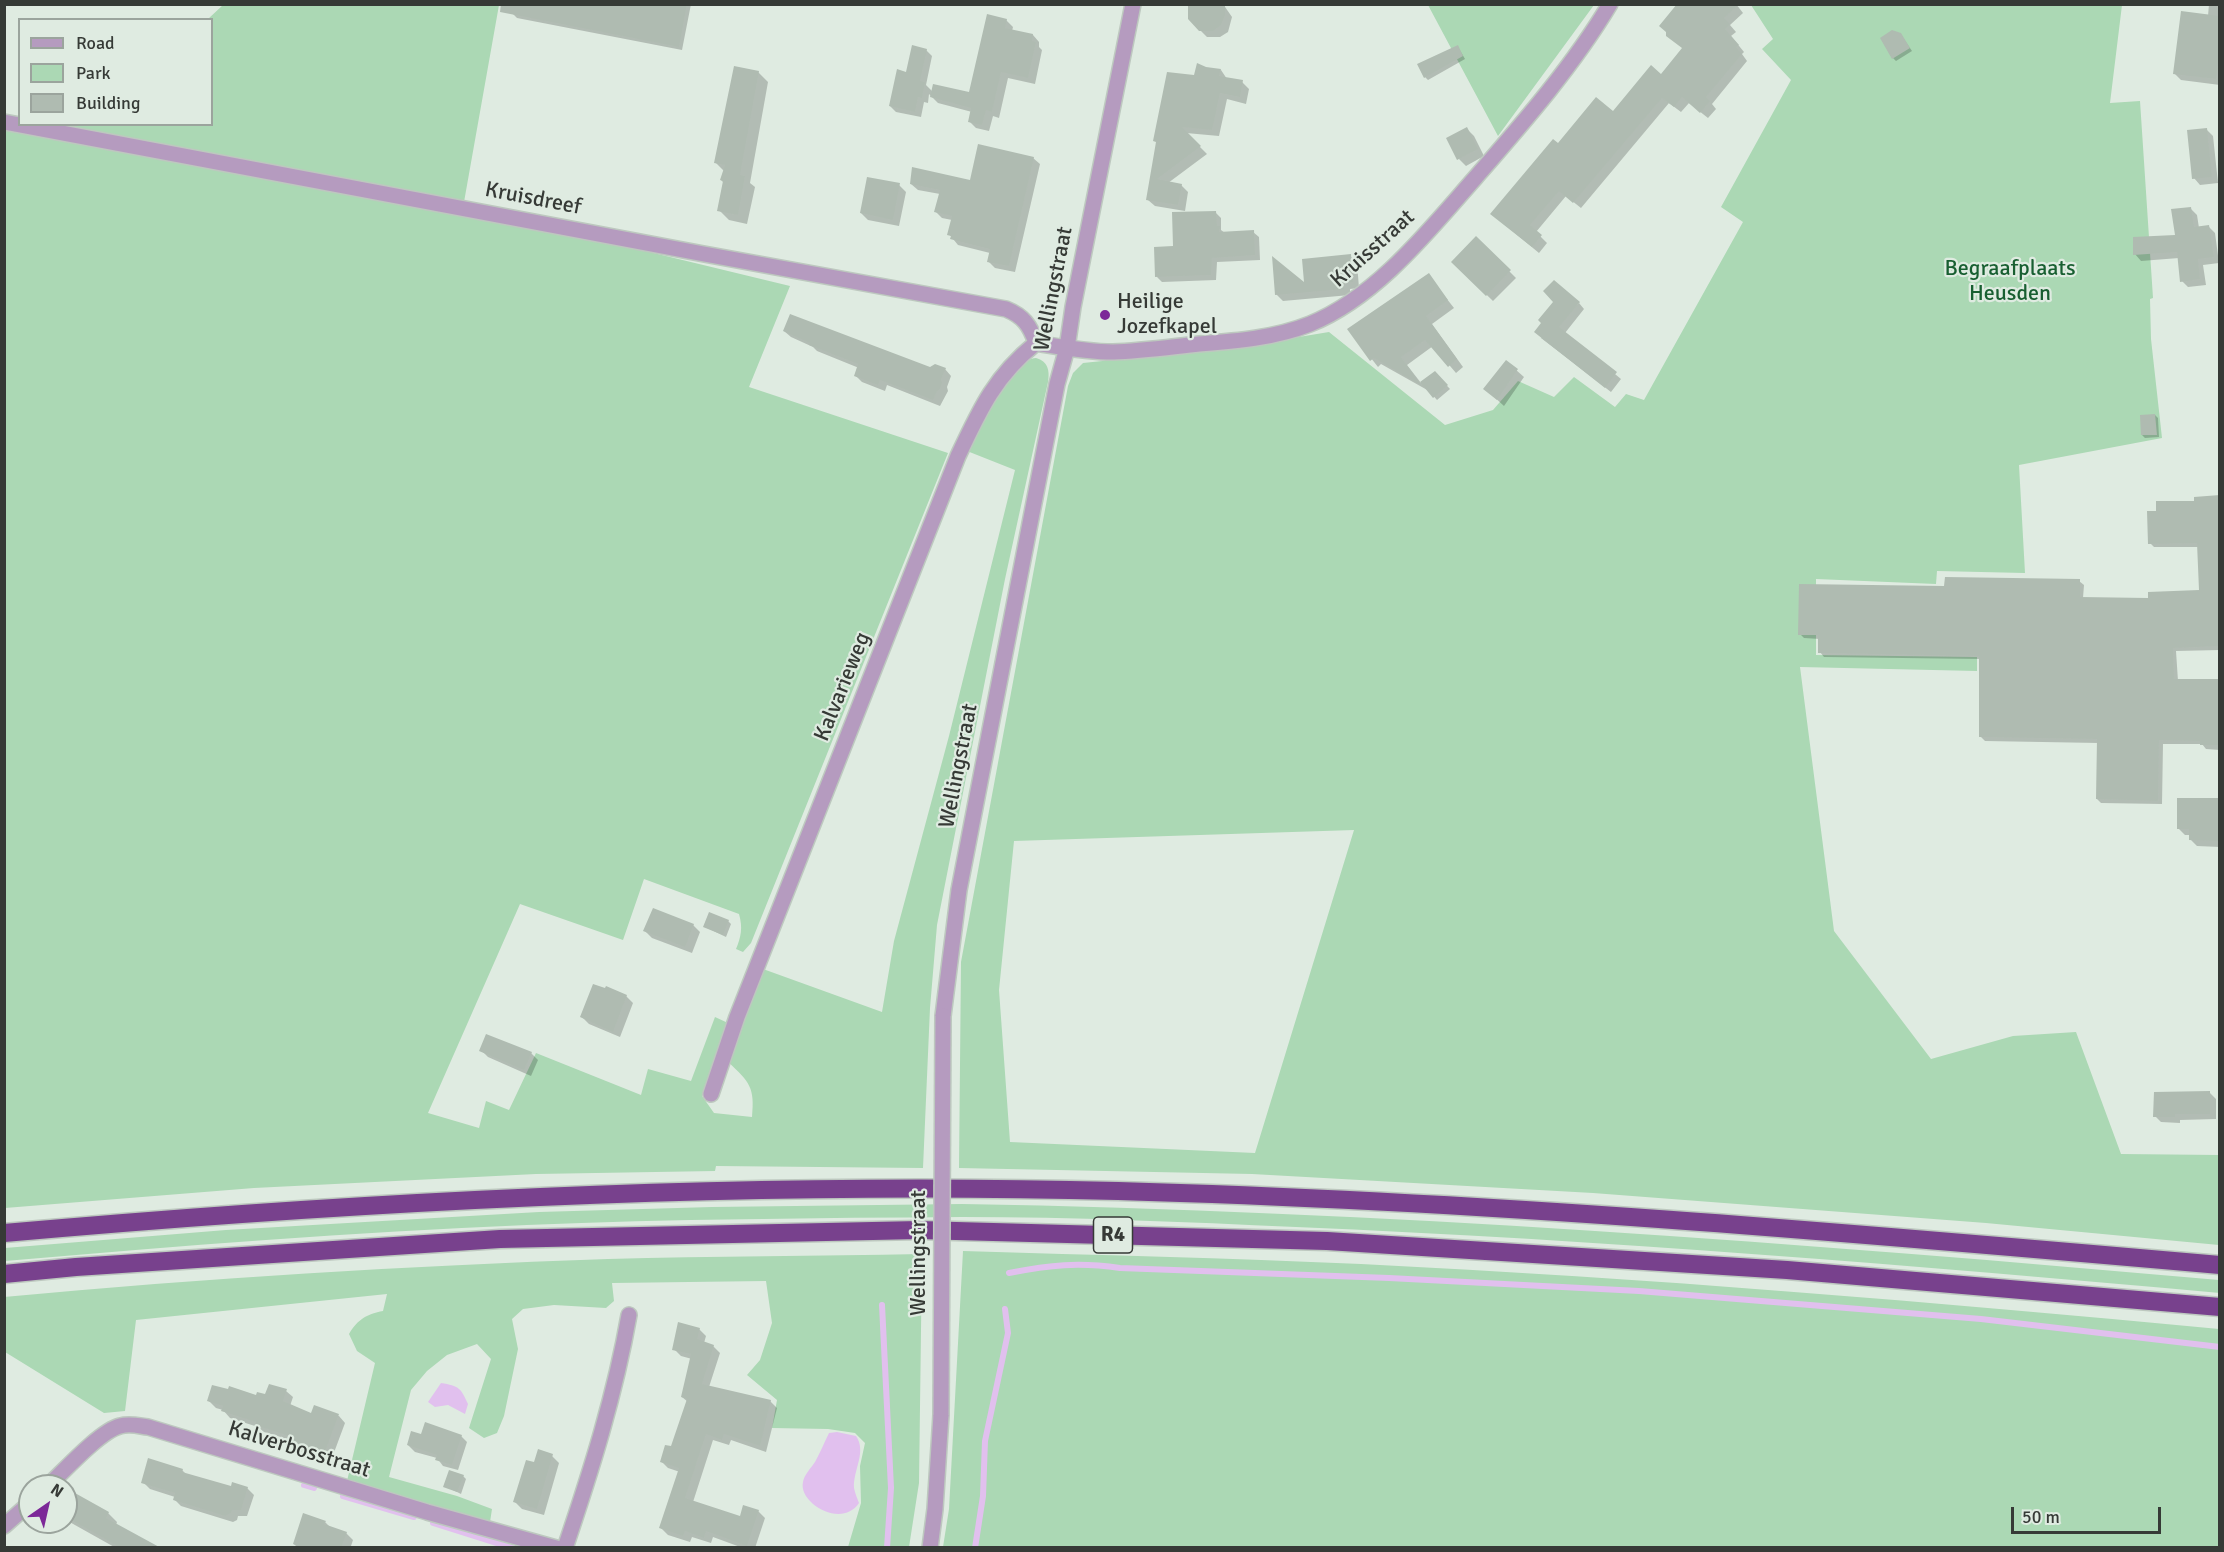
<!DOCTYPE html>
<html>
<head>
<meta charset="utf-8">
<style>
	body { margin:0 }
	#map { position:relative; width:2224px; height:1552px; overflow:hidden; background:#dfebe1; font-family:Signika,sans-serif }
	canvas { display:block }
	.frame { position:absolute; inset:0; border:6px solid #363a36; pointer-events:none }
	.legend { position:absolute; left:18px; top:18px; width:195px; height:108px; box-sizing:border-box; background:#dfebe1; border:2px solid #9ba49d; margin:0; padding:8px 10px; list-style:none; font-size:18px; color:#363a36 }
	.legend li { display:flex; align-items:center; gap:12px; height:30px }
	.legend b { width:30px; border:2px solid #9ba49d }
	.north { position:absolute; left:18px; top:1474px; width:60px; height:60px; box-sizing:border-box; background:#dfebe1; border:2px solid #9ba49d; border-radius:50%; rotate:34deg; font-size:16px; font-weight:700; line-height:24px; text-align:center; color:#363a36 }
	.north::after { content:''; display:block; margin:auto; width:21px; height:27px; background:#7c2898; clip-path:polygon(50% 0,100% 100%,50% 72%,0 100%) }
	.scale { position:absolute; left:2011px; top:1507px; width:150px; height:27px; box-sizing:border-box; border:3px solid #363a36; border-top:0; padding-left:8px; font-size:18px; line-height:21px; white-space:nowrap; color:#363a36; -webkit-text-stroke:4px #dfebe1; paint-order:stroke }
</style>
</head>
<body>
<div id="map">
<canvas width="2224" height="1552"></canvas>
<div class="frame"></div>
<ul class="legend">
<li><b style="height:8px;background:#b59bbf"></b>Road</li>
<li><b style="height:16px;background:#abd8b4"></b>Park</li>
<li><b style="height:16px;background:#afbbb1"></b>Building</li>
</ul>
<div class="north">N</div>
<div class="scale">50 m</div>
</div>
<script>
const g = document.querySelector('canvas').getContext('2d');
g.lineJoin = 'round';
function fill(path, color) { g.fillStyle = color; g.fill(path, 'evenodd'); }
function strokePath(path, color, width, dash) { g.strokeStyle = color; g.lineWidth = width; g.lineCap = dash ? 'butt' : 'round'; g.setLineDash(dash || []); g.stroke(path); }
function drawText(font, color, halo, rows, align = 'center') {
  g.font = font + ' Signika,sans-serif'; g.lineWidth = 4.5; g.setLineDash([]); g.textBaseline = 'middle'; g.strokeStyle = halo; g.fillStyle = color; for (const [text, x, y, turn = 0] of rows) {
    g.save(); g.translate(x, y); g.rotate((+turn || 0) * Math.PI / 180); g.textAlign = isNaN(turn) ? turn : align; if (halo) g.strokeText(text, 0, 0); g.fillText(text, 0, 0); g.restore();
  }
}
fill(new Path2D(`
	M223,5H499L464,202L56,125L212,124V20L208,19Z
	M1428,5H1594L1498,136Z
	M1751,5H2122L2110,103L2140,101L2153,298L2150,299L2151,339L2162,438L2019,465L2025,573L1937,571L1936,584L1816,579V655L1977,657V671L1800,667L1834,931L1931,1059L2013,1036L2076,1032L2121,1154L2219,1155V1245L1986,1223L1593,1193L1252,1174L959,1168L961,962L1068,386L1073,373L1083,363L1238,347L1329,332L1445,425L1493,410L1518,381L1554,397L1574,377L1615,407L1626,394L1644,400L1743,222L1721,207L1791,80L1762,49L1773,39ZM1354,830L1255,1153L1010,1142L999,990L1014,841Z
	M4,129L637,249L790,286L749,387L948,453L751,943L743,952L736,949C741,937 743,928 739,914L644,879L623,940L520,904L428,1113L479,1128L486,1101L509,1110L536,1053L641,1095L648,1069L691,1081L715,1017L728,1023L702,1096L714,1113L752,1117C755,1088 750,1082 728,1062L763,969L882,1012L894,941L949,736L1015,470L967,451C978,430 1011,359 1036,358C1048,361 1050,371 1048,382L1005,579L937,925L930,1008L923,1168L716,1166L715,1171L536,1174L254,1188L5,1208Z
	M962,1204C1382,1211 1801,1243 2219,1280L2220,1293C1912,1265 1605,1240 1296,1227C1185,1222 1074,1217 962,1217C817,1218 672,1219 527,1225C353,1232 179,1246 5,1261V1248L226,1230L539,1212L712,1207Z
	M963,1251C1095,1255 1228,1258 1361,1264C1648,1278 1934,1302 2219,1329V1547H943L949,1509Z
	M922,1254L919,1483L909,1547H848L861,1503L860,1466L865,1443L855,1433L828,1429L772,1428L777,1400L747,1375L760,1360L772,1323L766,1281L612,1283L614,1301L606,1308L554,1305L523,1309L512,1319L518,1349L504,1416L497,1433L484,1438L469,1428L491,1359L477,1344L447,1355L427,1371L411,1390L389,1477L457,1496L492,1509L490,1522L347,1481L375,1363L357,1351L349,1334C358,1319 367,1314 383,1311L387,1294L136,1320L125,1411L104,1413L5,1352L4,1297C205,1278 407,1266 608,1259C713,1256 818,1256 922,1254Z`), '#abd8b4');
fill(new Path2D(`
	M441,1383C459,1386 461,1388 468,1404L465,1414L448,1405L435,1407L428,1402Z
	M837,1432L856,1436C867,1452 853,1470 854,1488C855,1493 857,1498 859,1503C842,1529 798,1503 803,1482C804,1475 811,1468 815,1462C820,1453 824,1443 829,1433Z`), '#e1c0ee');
fill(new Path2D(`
	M515,4H691L682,50L517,18L513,14Z
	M1223,4L1232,17L1228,32L1220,37H1207L1200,30Z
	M1736,4L1743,13L1730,25L1736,32L1731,36L1744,52L1742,54L1747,61L1712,104L1716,109L1708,118L1689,103L1681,112L1669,103L1581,208L1566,196L1536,232L1547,243L1539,253L1499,220L1558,145L1613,113L1662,76Z
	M2209,4H2220V85L2181,80L2174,73L2208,16Z
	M1006,20L1013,27L1012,31L1033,35L1039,42V47L1042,50L1035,84L1008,78L999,118L993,116L989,131L976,128L969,121L972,112L938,103L929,94L928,103L924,102L921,117L896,112L890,106L907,73L926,50L932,56L926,85L933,92L970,94Z
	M1901,35L1912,51L1896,61L1893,58Z
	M1458,47L1465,59L1428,80L1425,77Z
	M1221,70L1227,79L1242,82L1249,89L1246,104L1227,99L1219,136L1186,133L1207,154L1168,183L1181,185L1188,192L1185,211L1155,206L1148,200L1195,77Z
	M758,72L768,82L750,183L755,187L747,224L729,220L719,210L724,183L721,180L725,172L716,163Z
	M1467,129L1474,136L1484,156L1466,166L1459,159Z
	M2206,129L2213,136L2218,183L2200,185L2194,178Z
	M1033,158L1040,164L1015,272L995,268L988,261L990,253L958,245L949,234L952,220L942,218L936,212L940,194L918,190L911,184L971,181Z
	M899,185L906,192L899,226L868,220L861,213Z
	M2191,209L2197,215L2199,228L2209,227L2215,233L2219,263L2203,265L2206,285L2188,287L2182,281L2179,258L2141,261L2135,254L2177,237Z
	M1215,212L1221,218V230L1225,233L1253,232L1259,237L1260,260L1217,262L1216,280L1162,282L1157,277L1174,247Z
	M1476,238L1516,278L1493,301L1453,262Z
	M1350,256L1357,263L1359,288L1350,289V295L1283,301L1276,294L1306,285Z
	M1428,275L1454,308L1432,324L1463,367L1456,373L1433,346L1407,365L1421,383L1435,373L1450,389L1437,400L1429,391L1381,364L1378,367L1349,330Z
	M1579,303L1584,309L1565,333L1621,379L1611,392L1541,338Z
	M784,331L930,369H945L951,376L947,387L948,391L940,406L887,385L885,391L862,382L855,375L859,368L817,351L813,347L791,337Z
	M1507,362L1524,377L1504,406L1492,395Z
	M2155,415L2158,418L2159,437L2145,438L2142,435Z
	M2220,497V650L2176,651L2178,681H2220V750L2206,749L2202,744H2163L2162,804L2101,803L2097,799L2099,743L1985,741L1981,737V659L1824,657L1820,652V639L1804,638L1800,634L2079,581L2084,585L2083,598L2149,599L2201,591L2199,547H2154L2150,543L2158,512Z
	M2220,800V847L2197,846L2190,839V835H2185L2178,828Z
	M728,921L731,924L726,937L705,927Z
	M693,925L700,932L692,953L652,938L645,931Z
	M626,996L633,1003L620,1037L589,1024L582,1017Z
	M481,1050L531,1053L538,1060L531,1076L488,1057Z
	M2210,1093L2216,1099V1119L2180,1120V1123L2161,1122L2155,1116Z
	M699,1329L706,1336L704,1343L713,1346L720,1353L709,1387L770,1401L777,1408L766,1452L731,1440L729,1445L713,1440L693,1502L741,1517L758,1511L765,1518L755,1548H743L713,1537L711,1543L692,1537L690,1542L668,1535L661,1528L680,1472L668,1468L662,1462L672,1448L688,1402L682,1397L692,1359L681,1356L674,1349Z
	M286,1391L293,1397L290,1406L312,1415L315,1407L339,1416L345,1423L329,1466L307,1457L300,1450L301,1447L294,1441L264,1432L258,1427L230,1418L223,1410L216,1408L209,1401L257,1397Z
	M422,1436H461L467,1442L458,1470L443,1466L437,1458L415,1452L408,1445Z
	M552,1456L559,1463L544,1515L522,1509L515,1502L535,1463Z
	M182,1470L187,1475L232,1488H247L254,1495L247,1516H238L237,1520L233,1522L181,1506L174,1499L175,1497L150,1489L143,1482Z
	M463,1476L466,1479L461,1494L445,1486Z
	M66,1492L108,1513L117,1522L116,1525L149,1548H116L66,1520Z
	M325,1522L331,1528L346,1533L353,1540L351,1546L355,1548H298L294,1544Z`), '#0003');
strokePath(new Path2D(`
	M1009,1273C1050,1265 1078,1262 1120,1268L1389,1278L1639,1291L1981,1319L2220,1347
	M882,1305L891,1488L887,1548
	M304,1485L314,1488
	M343,1496L414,1517
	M433,1523L512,1548
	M975,1548L983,1496L985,1441L1008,1333L1005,1309`), '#e1c0ee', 6);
fill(new Path2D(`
	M501,4H687L679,47L500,12Z
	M1188,4H1225V15L1221,25L1213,31H1199L1188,19Z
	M1677,4H1739L1724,18L1730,24L1725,29L1739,45L1736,47L1742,54L1706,97L1710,101L1700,113L1682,97L1674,107L1662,98L1573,203L1559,191L1530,225L1542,235L1532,247L1490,214L1553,139L1558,143L1596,97L1613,111L1651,65L1661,74L1682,48L1666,36V32L1659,26Z
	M2181,11L2220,16V48L2216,79L2173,74Z
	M987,14L1007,19L1005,28L1033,34L1032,41L1036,42L1028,78L1001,72L992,112L986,110L982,125L968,122L971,108L930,97L933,84L969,92Z
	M1892,30L1901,33L1910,48L1892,59L1880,38Z
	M912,45L927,49L920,81L925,82L922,98L918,97L915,112L889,106L897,69L906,72Z
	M1458,45L1463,56L1424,78L1417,64Z
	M1197,63L1206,67L1221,69L1219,76L1243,80L1240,97L1220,93L1212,130L1182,127L1201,146L1157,179L1182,184L1178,205L1146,200L1156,142L1153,141L1167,72L1194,75Z
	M734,66L759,71L740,175L745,176L738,215L717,211L723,181L720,180L725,165L714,163Z
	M1467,127L1478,149L1457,160L1446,138Z
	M2207,128L2212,177L2192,179L2187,130Z
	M978,144L1034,157L1009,266L987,262L990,249L950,239L951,236L947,235L952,216L934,212L940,190L910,184L912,167L970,180Z
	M867,177L900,183L893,220L860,213Z
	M2191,207L2194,227L2209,225L2214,257L2198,259L2200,279L2180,282L2177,252L2133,255V237L2175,235L2171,209Z
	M1216,211L1217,226H1220L1219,232L1254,230L1255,255L1212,258L1211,275L1155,277L1154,247L1173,246L1172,212Z
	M1476,236L1511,270L1486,296L1451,262Z
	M1351,254L1353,282L1343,283L1344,289L1275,295L1272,256L1304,282L1302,259Z
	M1429,273L1448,300L1426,316L1457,359L1448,367L1425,340L1401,357L1422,386L1374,358L1370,361L1347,329Z
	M1554,280L1580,302L1559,327L1617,372L1605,388L1534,332L1541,323L1538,320L1553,302L1543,291Z
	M790,314L930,367L935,364L946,368L941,379L942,383L940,389L937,391L933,400L880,380L878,385L854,376L858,364L809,345L810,343L783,331Z
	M1506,360L1518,369L1497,400L1483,389Z
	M1435,371L1448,385L1433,398L1420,382Z
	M2155,414L2157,435H2141L2140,415Z
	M2220,495V646L2173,648L2174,679H2220V745H2200V741L2159,740L2158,801L2096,799L2097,739L1979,737V656L1818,653V635H1798L1799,584L1944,586L1945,577L2080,579V597L2148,598V592L2199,590L2197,543L2148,544L2147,511H2156V501H2194V497Z
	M2177,798H2220V841L2189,840V829H2177Z
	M653,908L694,924L685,947L643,931Z
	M709,912L729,920L723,935L703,927Z
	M593,984L605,988L606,986L627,995L613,1032L580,1017Z
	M486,1034L532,1052L524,1070L479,1051Z
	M2210,1091V1114H2175V1117H2153L2154,1092Z
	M678,1322L700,1328L697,1339L714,1345L702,1384L771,1400L760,1446L724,1434L722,1440L706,1434L685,1498L740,1516L743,1505L759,1510L747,1546L706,1531L704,1538L685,1531L683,1536L659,1528L679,1468L660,1462L665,1445L671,1446L687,1399L681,1397L691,1354L672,1350Z
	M269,1384L287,1389L283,1401L311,1413L314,1405L339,1414L322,1460L298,1451L301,1444L291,1440L292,1437L255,1425L256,1422L221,1411L223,1406L207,1401L212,1385L228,1389L229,1386L256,1395L257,1392L265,1394Z
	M425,1422L462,1435L452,1465L435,1460L437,1455L407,1445L411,1431L421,1434Z
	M538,1449L553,1454L537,1509L513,1502L526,1460L534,1462Z
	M148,1458L183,1469L182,1472L231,1486L232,1482L248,1487L241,1510H232L231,1513L225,1516L173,1500L175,1493L141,1483Z
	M449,1470L464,1475L457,1492L443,1487Z
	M66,1488L109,1512L106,1518L161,1548H121L66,1517Z
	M303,1513L326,1521L324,1524L347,1532L341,1548H303L293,1544Z`), '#afbbb1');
const street = new Path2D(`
	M4,122L704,254L1006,309C1023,316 1030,325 1036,343
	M943,1016L959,890L1057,384L1067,348L1073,307L1133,4
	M711,1094L737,1017L958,456C980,409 995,376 1036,343C1061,347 1087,352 1113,352C1141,351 1170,347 1199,344C1237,341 1275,338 1310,324C1377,297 1430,229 1476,177C1523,123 1573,66 1610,4
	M48,1486C64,1471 100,1431 120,1426C130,1423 139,1426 148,1427L427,1512L556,1548
	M4,1526L30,1503
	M565,1548C591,1471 615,1395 629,1315
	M930,1548L935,1509L941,1415`);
const highway = new Path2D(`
	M4,1233C373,1200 748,1181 1118,1191C1486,1201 1853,1233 2220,1265
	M4,1274L76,1267L500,1239L919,1230L1327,1241L1787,1270L2220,1307`);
strokePath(street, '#bdc8bf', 18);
strokePath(highway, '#bdc8bf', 21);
strokePath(street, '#b59bbf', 15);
strokePath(highway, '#78418d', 18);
const streetBridge = new Path2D(`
	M941,1415L943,1016`);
strokePath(streetBridge, '#bdc8bf', 18, []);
strokePath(streetBridge, '#b59bbf', 15);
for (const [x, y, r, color] of [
	[1105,315,6,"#7c2898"]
]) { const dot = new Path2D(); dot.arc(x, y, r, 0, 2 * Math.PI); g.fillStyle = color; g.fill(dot); strokePath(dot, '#dfebe1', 2); }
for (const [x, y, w] of [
	[1113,1235,39]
]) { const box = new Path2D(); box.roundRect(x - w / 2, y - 18, w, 36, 4.5); g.fillStyle = '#dfebe1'; g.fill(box); strokePath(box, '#363a36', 1.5); }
drawText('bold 21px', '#363a36', null, [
	["R4",1113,1235]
]);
drawText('22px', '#363a36', '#dfebe1', [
	["Kruisdreef",533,199,11],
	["Kruisstraat",1373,249,-42],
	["Wellingstraat",1054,289,-79],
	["Kalvarieweg",843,687,-68],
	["Wellingstraat",959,766,-79],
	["Wellingstraat",919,1253,-90],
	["Kalverbosstraat",299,1450,17]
]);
drawText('22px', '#185f31', '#dfebe1', [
	["Begraafplaats",2010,269],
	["Heusden",2010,294]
]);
drawText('22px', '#363a36', '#dfebe1', [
	["Heilige",1117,302],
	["Jozefkapel",1117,327]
], 'left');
</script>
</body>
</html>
